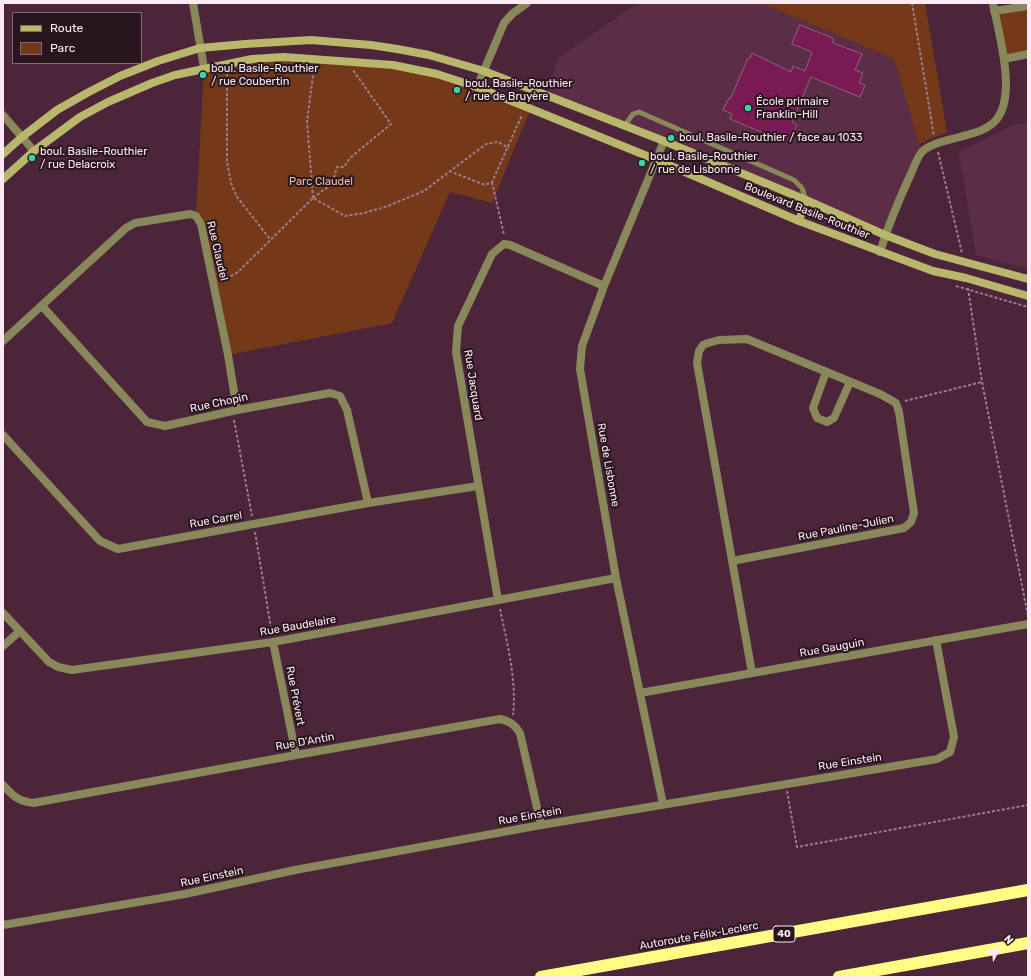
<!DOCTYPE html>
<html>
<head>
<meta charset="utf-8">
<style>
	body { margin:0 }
	#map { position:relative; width:1031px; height:980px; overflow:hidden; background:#4d253b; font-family:Rubik,sans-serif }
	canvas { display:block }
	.frame { position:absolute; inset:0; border:4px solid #ffe9f3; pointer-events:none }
	.legend { position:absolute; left:12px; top:12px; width:130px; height:52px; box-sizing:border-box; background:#28161f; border:1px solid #7e6a74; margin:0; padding:5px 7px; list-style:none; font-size:12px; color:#ffe9f3 }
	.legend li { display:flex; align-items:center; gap:8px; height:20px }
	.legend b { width:20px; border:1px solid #7e6a74 }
	.north { position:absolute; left:979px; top:928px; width:40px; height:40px; -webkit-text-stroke:3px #28161f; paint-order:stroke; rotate:49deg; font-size:11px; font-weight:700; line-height:16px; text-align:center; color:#ffe9f3 }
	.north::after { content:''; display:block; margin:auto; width:14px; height:18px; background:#ffe9f3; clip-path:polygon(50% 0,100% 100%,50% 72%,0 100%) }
</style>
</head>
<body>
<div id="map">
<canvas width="1031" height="980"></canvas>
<div class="frame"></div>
<ul class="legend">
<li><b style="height:5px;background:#b8b76c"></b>Route</li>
<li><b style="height:11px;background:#733918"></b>Parc</li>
</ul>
<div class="north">N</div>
</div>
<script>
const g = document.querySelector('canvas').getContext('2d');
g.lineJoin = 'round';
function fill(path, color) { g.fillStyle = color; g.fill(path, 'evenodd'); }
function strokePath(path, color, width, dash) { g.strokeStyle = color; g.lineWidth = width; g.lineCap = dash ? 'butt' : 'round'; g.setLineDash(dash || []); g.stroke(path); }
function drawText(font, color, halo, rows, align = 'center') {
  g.font = font + ' Rubik,sans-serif'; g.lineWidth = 4; g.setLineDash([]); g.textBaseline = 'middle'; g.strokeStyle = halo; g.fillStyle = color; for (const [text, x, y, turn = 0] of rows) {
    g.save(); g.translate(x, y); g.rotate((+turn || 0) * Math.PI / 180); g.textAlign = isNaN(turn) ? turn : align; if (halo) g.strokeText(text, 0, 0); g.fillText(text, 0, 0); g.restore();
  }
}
fill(new Path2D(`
	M638,3H761L894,59L922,153L885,235L625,125L548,91L558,58Z
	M1028,122V269L976,255L959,152L1015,124Z`), '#5b2d47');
fill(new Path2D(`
	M761,3H925L947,132L919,144L894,59Z
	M1028,6V54L1004,59L994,11Z
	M252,59H315L437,74L531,108L492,203L450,192L392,323L228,355L196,216L204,68Z`), '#733918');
const building = new Path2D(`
	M800,25L833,38V43L862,54L855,70L863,73L859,83L865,85L860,97L811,77L792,122L797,125L790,139L780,134L778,139L730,119L732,114L723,110L729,98H731L748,58H750L752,53L791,72L793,66L805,71L812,52L792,44Z`);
fill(building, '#791a55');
strokePath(building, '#92637b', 1);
strokePath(new Path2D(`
	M912,3L934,136
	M227,73V162L231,183L237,197L270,239
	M938,152L962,253
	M449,171L485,185L492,182L522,115
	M492,182L504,235
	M313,198L332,184L337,167H344L350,158L391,124L353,70
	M313,198L307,121L314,68
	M222,281L238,272L313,198L345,216L364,213L388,206L424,191L486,144L498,142L509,148
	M956,286L1028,307
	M968,288L982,382L1028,616
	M905,401L982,382
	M234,420L252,516
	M255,532L272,634
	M500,609C507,643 517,680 513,715
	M787,791L797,847L1028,805`), '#9d7e8e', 2, [3, 2]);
strokePath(new Path2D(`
	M625,125L633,114L639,112L794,180L802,188L806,200`), '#88885a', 5);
strokePath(new Path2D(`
	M193,3L204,68
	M994,11L1028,6
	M1004,59L1028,54
	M477,87L504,23L512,14L527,3
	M3,115L34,151
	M880,252C888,226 898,202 909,178C913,170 916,160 921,153C929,143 951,140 963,136C975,133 989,129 997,119C1017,93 998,32 993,3
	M42,306L147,422L165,426L237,410L330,393L340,396L347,410L368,503
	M3,341L126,228L135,223L190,214L196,216L201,224L228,355L237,410
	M826,372L813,408L817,418L827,422L834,418L850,382
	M3,435L100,541L118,549L368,503L478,486
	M732,561L904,528L911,522L914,513L899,412L896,403L880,394L747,339L719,340L708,343L703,345L699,351L697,363L752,673
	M498,600L456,352L458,326L492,254L504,244L510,245L604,286
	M3,613L49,662L58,667L72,670L273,642L616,578
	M273,642L296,755
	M3,646L20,631
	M640,693L1028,624
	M3,785C13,796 18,801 33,803L296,755L500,719C510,721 515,725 520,733L541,825
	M663,804L616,578L580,369L582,346L604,286L664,141
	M3,925L185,894L295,870L541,825L937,759L950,752L954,737L936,640`), '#88885a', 8);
strokePath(new Path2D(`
	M3,154L22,137L57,110L87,93L120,76L158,61L200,48L245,44L311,40L371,45L397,49L429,55L484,71L664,141L806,200L885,235L935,254L1028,279
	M3,179L34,151L80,117L108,102L152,83L175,75L252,59L284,57L393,65L437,74L477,87L657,160L799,221L933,271L966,278L1028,296
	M799,221L806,200`), '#b8b76c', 8);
strokePath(new Path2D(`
	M541,977L1028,890
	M839,977L1028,943`), '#fefc84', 12);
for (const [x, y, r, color] of [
	[203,75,4,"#39d4a5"],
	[457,90,4,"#39d4a5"],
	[748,108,4,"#39d4a5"],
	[671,138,4,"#39d4a5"],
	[32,158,4,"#39d4a5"],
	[642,163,4,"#39d4a5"]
]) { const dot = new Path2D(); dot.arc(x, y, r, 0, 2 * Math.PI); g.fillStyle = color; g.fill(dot); strokePath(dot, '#28161f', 1.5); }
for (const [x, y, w] of [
	[784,934,22]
]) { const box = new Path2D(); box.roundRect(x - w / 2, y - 8, w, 16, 3); g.fillStyle = '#28161f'; g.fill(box); strokePath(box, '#ffe9f3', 1); }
drawText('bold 10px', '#ffe9f3', null, [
	["40",784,934]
]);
drawText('11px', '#ffe9f3', '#28161f', [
	["boul. Basile-Routhier",211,69],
	["/ rue Coubertin",211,82],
	["boul. Basile-Routhier",465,84],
	["/ rue de Bruyère",465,97],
	["École primaire",756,102],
	["Franklin-Hill",756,115],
	["boul. Basile-Routhier / face au 1033",679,138],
	["boul. Basile-Routhier",40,152],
	["/ rue Delacroix",40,165],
	["boul. Basile-Routhier",650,157],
	["/ rue de Lisbonne",650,170]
], 'left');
drawText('11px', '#efbba2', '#28161f', [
	["Parc Claudel",321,182]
]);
drawText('11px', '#ffe9f3', '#28161f', [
	["Boulevard Basile-Routhier",807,211,22],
	["Rue Claudel",217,251,77],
	["Rue Jacquard",473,385,81],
	["Rue Chopin",219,403,-12],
	["Rue de Lisbonne",608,465,80],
	["Rue Carrel",216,520,-10],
	["Rue Pauline-Julien",846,528,-11],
	["Rue Baudelaire",298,626,-10],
	["Rue Gauguin",832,648,-10],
	["Rue Prévert",295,696,79],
	["Rue D'Antin",305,742,-10],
	["Rue Einstein",850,762,-9],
	["Rue Einstein",530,816,-10],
	["Rue Einstein",212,877,-12],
	["Autoroute Félix-Leclerc",699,936,-10]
]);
</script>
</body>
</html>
